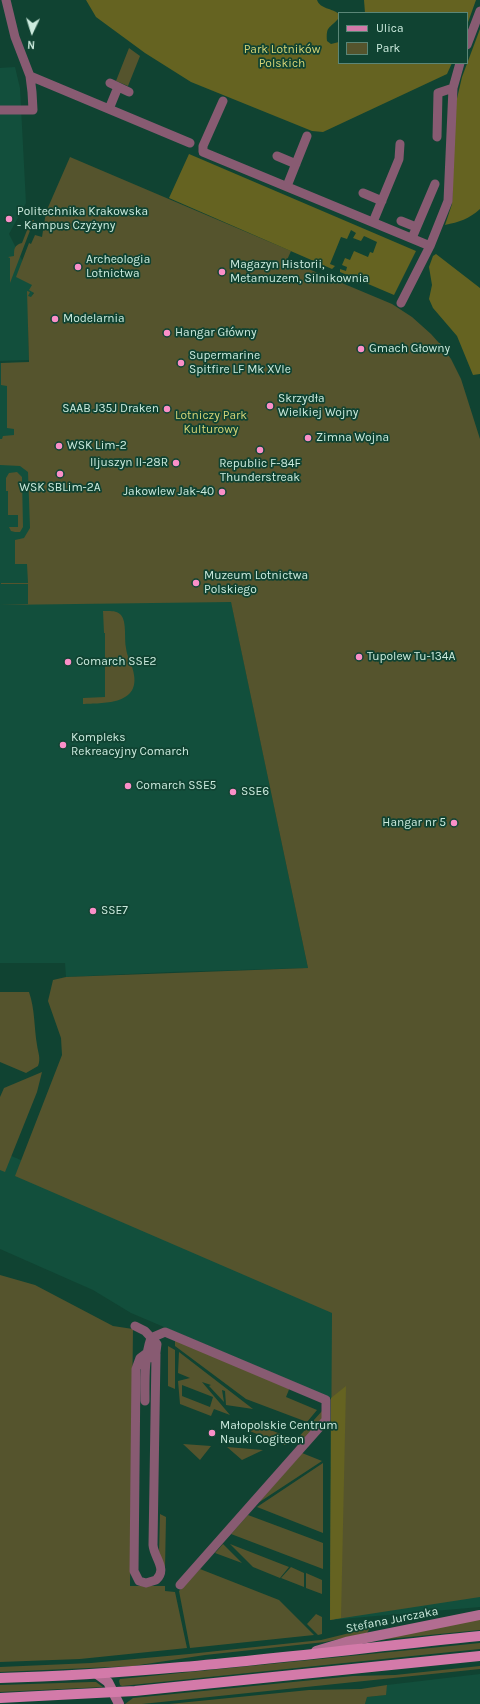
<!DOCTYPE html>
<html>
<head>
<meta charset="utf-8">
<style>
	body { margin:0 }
	#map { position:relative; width:480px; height:1704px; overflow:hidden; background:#104332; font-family:Karla,sans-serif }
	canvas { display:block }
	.legend { position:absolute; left:338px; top:12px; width:130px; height:52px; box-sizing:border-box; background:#104332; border:1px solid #5b8677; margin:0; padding:5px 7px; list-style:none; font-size:12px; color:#ccebde }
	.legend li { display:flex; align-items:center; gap:8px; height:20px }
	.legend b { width:20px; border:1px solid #5b8677 }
	.north { position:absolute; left:12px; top:12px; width:40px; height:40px; -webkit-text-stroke:3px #104332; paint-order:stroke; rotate:184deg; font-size:11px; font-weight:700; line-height:16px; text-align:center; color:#ccebde }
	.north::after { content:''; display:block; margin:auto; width:14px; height:18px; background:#ccebde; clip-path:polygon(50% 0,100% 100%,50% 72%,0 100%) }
</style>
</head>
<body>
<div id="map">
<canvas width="480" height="1704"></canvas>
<ul class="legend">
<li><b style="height:5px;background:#d37aa9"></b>Ulica</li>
<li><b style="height:11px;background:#55542d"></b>Park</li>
</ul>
<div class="north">N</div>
</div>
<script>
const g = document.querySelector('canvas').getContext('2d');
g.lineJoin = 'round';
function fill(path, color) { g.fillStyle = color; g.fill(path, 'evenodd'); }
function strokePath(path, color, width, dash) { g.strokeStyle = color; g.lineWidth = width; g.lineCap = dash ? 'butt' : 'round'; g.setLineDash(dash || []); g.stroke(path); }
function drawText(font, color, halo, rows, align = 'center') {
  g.font = font + ' Karla,sans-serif'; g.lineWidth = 3.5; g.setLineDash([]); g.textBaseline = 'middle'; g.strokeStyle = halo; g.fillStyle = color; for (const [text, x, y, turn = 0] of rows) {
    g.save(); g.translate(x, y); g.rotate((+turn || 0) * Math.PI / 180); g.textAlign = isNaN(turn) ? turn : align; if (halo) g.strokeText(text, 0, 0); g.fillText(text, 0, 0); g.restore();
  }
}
fill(new Path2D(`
	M15,67L20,88L26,203L9,234L34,284L28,329L29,360L0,361V68Z
	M29,362L33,604L231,601L308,968L171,972L66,977L65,963H0V363Z
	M0,1151L129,1207L480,1210V1607L330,1620L331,1398L131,1313L93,1290L0,1249Z
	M480,1674V1704H365L367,1697L385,1695L387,1685Z`), '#124f3c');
fill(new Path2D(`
	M129,48L140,56L128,86L116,81Z
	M70,157L291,251L287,260L392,304L412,317L431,334L439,343H440L451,359L461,379L480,439V1597L330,1620L332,1313L15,1176L62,1055L61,1038L48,1001L53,980L66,977L308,968L231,602L0,605L28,604V584H1V583H28L27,564H15V540L24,538L30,528L28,472L20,466L0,465V439H2L3,436L14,435V429L7,428V386L1,385V363L29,362L27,291L30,292L28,296L31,297L34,293L29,290L32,285L16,277L29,243L31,244L35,235L42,237L46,212Z
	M31,220H34L10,283V258L8,257L14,256C14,249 14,245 22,243Z
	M17,472L22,477L23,527L20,532H15L11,531L9,527H18V515H8V491H6V478L9,473Z
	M103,611C109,611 117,610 121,615C127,622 124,639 126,648C127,658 133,665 134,675C139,705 102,703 83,704V698L105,697V633H104Z
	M0,992H29C35,1009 34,1027 37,1045C38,1053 41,1058 38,1066L26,1073L0,1062Z
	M42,1072L37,1092L5,1172L0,1170V1097L4,1088Z
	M0,1275L35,1285L113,1326L133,1329L130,1586H165V1591L175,1592L187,1648L80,1659L0,1662Z
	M175,1338L290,1387L286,1397L317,1410L307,1422L246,1399L175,1346Z
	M168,1346L175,1350V1389L168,1386Z
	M179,1352L253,1409L226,1405L225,1391L222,1390L224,1402L209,1386L211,1385L202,1382L230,1415L214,1409L211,1416L180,1404L178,1381L190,1378L178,1373ZM182,1385L213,1397L210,1407L182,1396Z
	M322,1411L323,1418L302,1442L296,1440Z
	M250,1422L291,1438L285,1445L247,1430Z
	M183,1444L211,1446L200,1460Z
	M227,1447L263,1450L242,1460Z
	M302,1453L322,1461L258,1503Z
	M323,1463V1533L257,1507Z
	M160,1514L166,1517L165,1569L159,1554Z
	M248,1515L323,1543V1569L231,1534Z
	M223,1544L242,1563L215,1553Z
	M230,1544L289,1567L280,1578L253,1567Z
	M291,1567L304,1573V1587L281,1578Z
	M200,1569L279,1600L314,1635L190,1648L179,1591Z
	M306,1573L322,1580V1594L306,1588Z
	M316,1614L322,1617V1634L318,1635L307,1624Z
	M480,1618V1630L378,1640Z
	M370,1628L367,1633L325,1642L205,1655L133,1666L0,1672V1667L91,1663L189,1654L321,1640Z
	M480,1643V1649L122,1686L120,1685L119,1681L120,1679Z
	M480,1666V1669L142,1704H125L133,1698L353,1676L395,1675Z
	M91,1682H96L103,1687L0,1692V1685Z
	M387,1685L386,1695L367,1697L365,1704H169L309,1690L361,1689Z`), '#55542d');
fill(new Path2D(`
	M86,0H317C320,9 332,8 339,14L338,19C329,29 326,26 327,41L331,44L339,42V63H452L447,74L323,132L312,131L191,82L145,53L96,17Z
	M364,0H476L467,25V13H365Z
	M480,29V209C469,219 459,222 445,225L452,204L455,107L462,77Z
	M189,154L416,251L394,295L340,272V269L346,271L347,267L342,265L345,258L350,260L354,251L368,257L370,252L373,253L377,242L364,236L361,241L353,238L356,233L351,230L347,239L341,237L330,264L335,266L332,269L169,198Z
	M436,254L480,288V374L473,375L457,336L433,308L429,299L432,285L429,267L433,256Z
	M346,1386L341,1618L330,1620L331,1398Z`), '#656321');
strokePath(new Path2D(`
	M467,45L480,11
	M30,76L190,143
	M110,83L129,92
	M223,101L203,146V152L430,246
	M109,109L118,87
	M0,110H33L32,92L30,76L15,37L6,0
	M437,137L438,93L453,88
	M277,156L296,164
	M287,186L307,136
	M363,193L382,201
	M401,221L416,227
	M373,222L399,159L400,144
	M412,238L435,184
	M401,303L430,246L448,201L453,88L460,63
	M135,1326L145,1331L157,1344L156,1352L152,1358
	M148,1352L140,1358L136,1369L134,1571L139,1581L146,1583L156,1580C168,1569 154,1558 153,1545L156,1354
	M145,1401C145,1381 144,1358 151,1338L165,1332L326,1400V1420L180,1585`), '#885b72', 9);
strokePath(new Path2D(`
	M316,1651L346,1642L480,1615
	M97,1674L108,1682L119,1704`), '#b26d91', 10);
strokePath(new Path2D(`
	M0,1678C160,1674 321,1652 480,1636
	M0,1698L135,1691L480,1656`), '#d37aa9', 10);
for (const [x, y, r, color] of [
	[9,219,4,"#fa8fc8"],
	[78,267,4,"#fa8fc8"],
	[222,272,4,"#fa8fc8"],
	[55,319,4,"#fa8fc8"],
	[167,333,4,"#fa8fc8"],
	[361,349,4,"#fa8fc8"],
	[181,363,4,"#fa8fc8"],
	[270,406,4,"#fa8fc8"],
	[167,409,4,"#fa8fc8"],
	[308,438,4,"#fa8fc8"],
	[59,446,4,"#fa8fc8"],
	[260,450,4,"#fa8fc8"],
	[176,463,4,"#fa8fc8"],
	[60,474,4,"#fa8fc8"],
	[222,492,4,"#fa8fc8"],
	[196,583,4,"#fa8fc8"],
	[359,657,4,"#fa8fc8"],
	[68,662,4,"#fa8fc8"],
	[63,745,4,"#fa8fc8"],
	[128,786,4,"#fa8fc8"],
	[233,792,4,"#fa8fc8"],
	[454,823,4,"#fa8fc8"],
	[93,911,4,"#fa8fc8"],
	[212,1433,4,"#fa8fc8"]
]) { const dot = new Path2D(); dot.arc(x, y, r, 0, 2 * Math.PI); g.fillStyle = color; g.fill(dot); strokePath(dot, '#104332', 1.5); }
drawText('12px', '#d6d477', '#104332', [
	["Park Lotników",282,50],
	["Polskich",282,64],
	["Lotniczy Park",211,416],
	["Kulturowy",211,430]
]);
drawText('12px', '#ccebde', '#104332', [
	["Politechnika Krakowska",17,212],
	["- Kampus Czyżyny",17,226],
	["Archeologia",86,260],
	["Lotnictwa",86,274],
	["Magazyn Historii,",230,265],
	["Metamuzem, Silnikownia",230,279],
	["Modelarnia",63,319],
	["Hangar Główny",175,333],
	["Gmach Głowny",369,349],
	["Supermarine",189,356],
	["Spitfire LF Mk XVIe",189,370],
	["Skrzydła",278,399],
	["Wielkiej Wojny",278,413],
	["SAAB J35J Draken",159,409,"right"],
	["Zimna Wojna",316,438],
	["WSK Lim-2",67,446],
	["Iljuszyn Il-28R",168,463,"right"],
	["Republic F-84F",260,464,"center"],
	["Thunderstreak",260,478,"center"],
	["WSK SBLim-2A",60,488,"center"],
	["Jakowlew Jak-40",214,492,"right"],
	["Muzeum Lotnictwa",204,576],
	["Polskiego",204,590],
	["Tupolew Tu-134A",367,657],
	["Comarch SSE2",76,662],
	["Kompleks",71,738],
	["Rekreacyjny Comarch",71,752],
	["Comarch SSE5",136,786],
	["SSE6",241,792],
	["Hangar nr 5",446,823,"right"],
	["SSE7",101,911],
	["Małopolskie Centrum",220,1426],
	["Nauki Cogiteon",220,1440]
], 'left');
drawText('12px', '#ccebde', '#104332', [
	["Stefana Jurczaka",392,1620,-11]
]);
</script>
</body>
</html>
